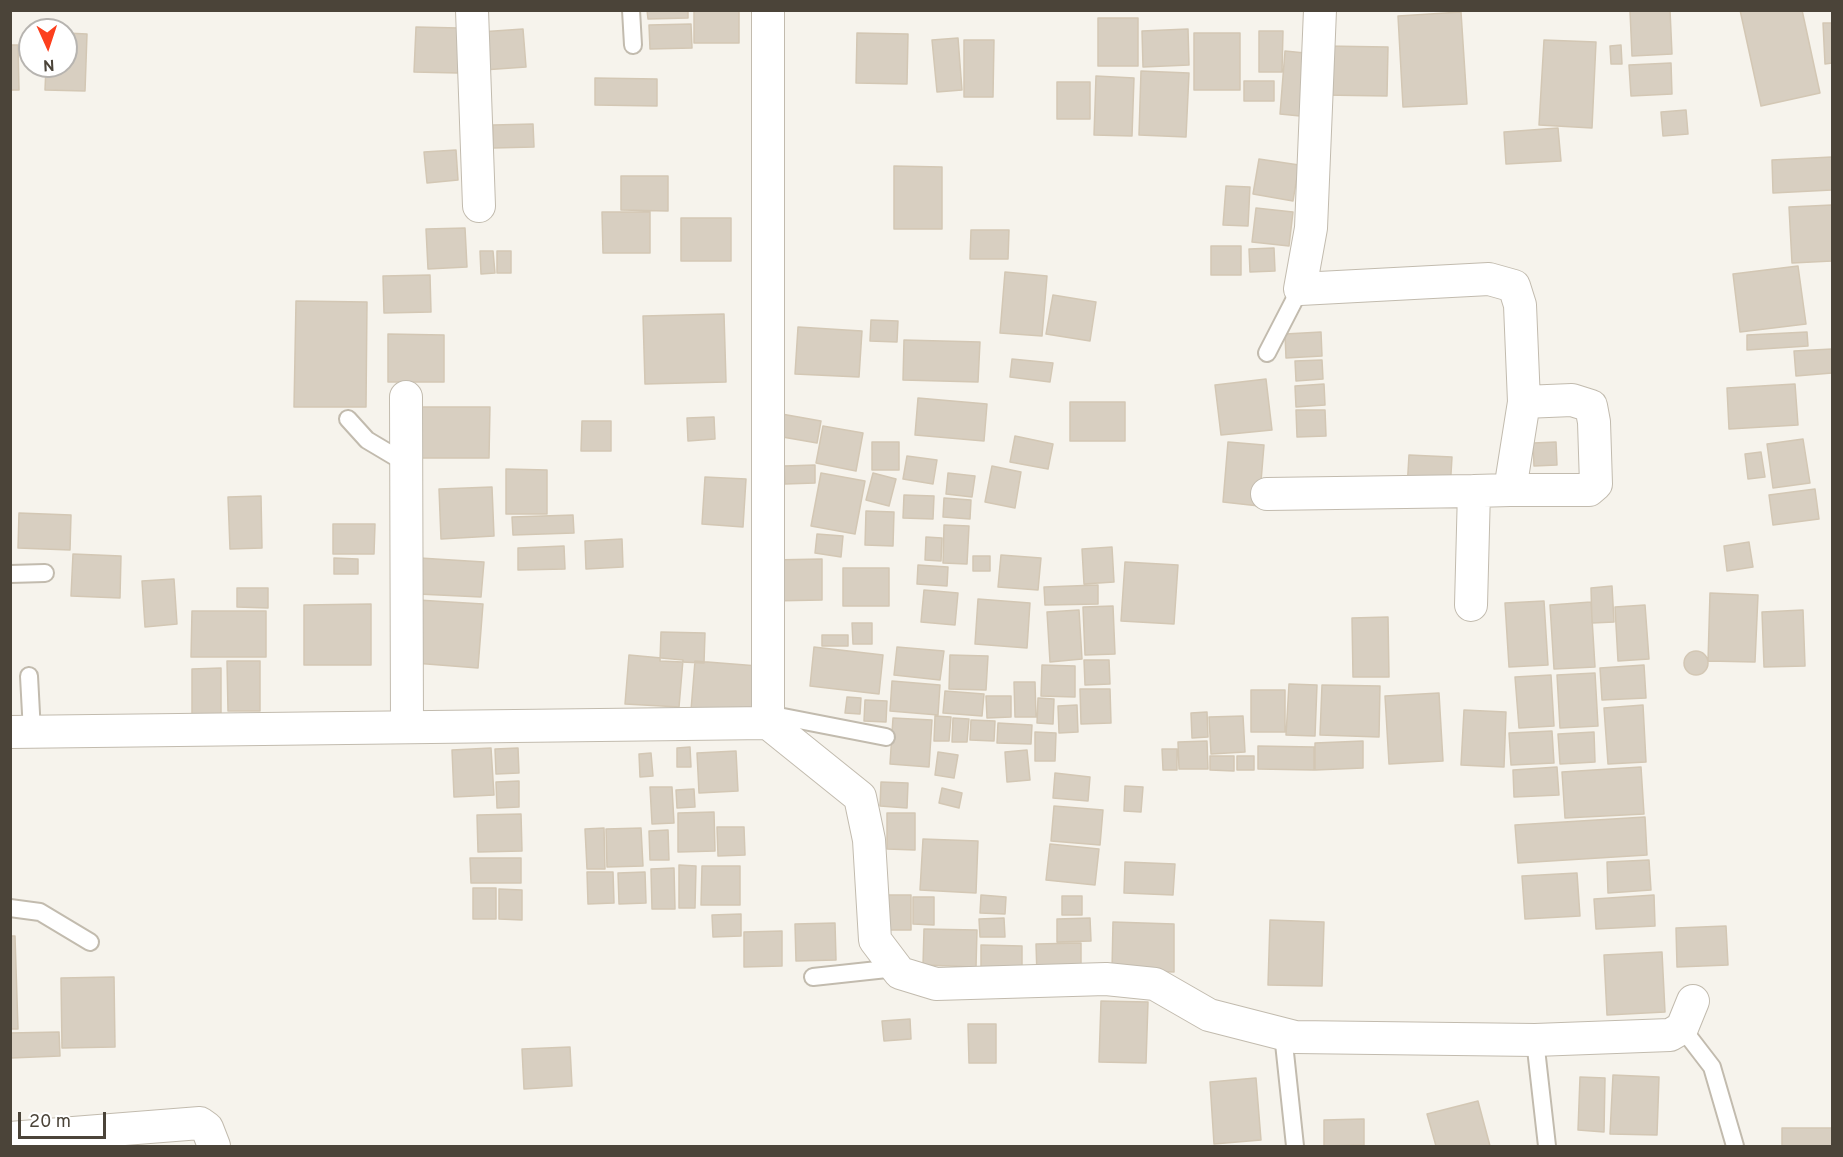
<!DOCTYPE html>
<html>
<head>
<meta charset="utf-8">
<style>
	body { margin:0 }
	#map { position:relative; width:1843px; height:1157px; overflow:hidden; background:#f6f3ec; font-family:Overpass,sans-serif }
	canvas { display:block }
	.frame { position:absolute; inset:0; border:12px solid #4b4439; pointer-events:none }
	.north { position:absolute; left:18px; top:18px; width:60px; height:60px; box-sizing:border-box; background:#fff; border:2px solid #b7b4b0; border-radius:50%; rotate:177deg; font-size:16px; font-weight:700; line-height:24px; text-align:center; color:#4b4439 }
	.north::after { content:''; display:block; margin:auto; width:21px; height:27px; background:#fc3f1d; clip-path:polygon(50% 0,100% 100%,50% 72%,0 100%) }
	.scale { position:absolute; left:18px; top:1112px; width:88px; height:27px; box-sizing:border-box; border:3px solid #4b4439; border-top:0; padding-left:8px; font-size:18px; line-height:21px; white-space:nowrap; color:#4b4439; -webkit-text-stroke:4px #fff; paint-order:stroke }
</style>
</head>
<body>
<div id="map">
<canvas width="1843" height="1157"></canvas>
<div class="frame"></div>
<div class="north">N</div>
<div class="scale">20 m</div>
</div>
<script>
const g = document.querySelector('canvas').getContext('2d');
g.lineJoin = 'round';
function fill(path, color) { g.fillStyle = color; g.fill(path, 'evenodd'); }
function strokePath(path, color, width, dash) { g.strokeStyle = color; g.lineWidth = width; g.lineCap = dash ? 'butt' : 'round'; g.setLineDash(dash || []); g.stroke(path); }
const building = new Path2D(`
	M647,10H688V18L648,19Z
	M694,10H739V43H694Z
	M1670,10L1672,54L1632,56L1630,11Z
	M1740,10H1802L1820,93L1761,106Z
	M1461,12L1467,104L1403,107L1398,16Z
	M1098,18H1138V66H1098Z
	M1823,23H1832V63L1825,64Z
	M691,24L692,48L650,49L649,25Z
	M416,27L459,28L458,73L414,72Z
	M523,29L526,67L483,70L480,32Z
	M1188,29L1189,65L1143,67L1142,31Z
	M1259,31H1283L1282,72H1259Z
	M66,33L87,34L85,91L45,90L46,66H66Z
	M857,33L908,34L907,84L856,83Z
	M1194,33H1240V90H1194Z
	M958,38L962,90L937,92L932,40Z
	M964,40H994L993,97H964Z
	M1544,40L1596,42L1592,128L1539,125Z
	M10,45H18L19,90H10Z
	M1621,45L1622,64H1611L1610,46Z
	M1325,46L1388,47L1387,96L1323,95Z
	M1285,51L1305,53L1300,116L1280,114Z
	M1671,63L1672,94L1631,96L1629,65Z
	M1141,71L1189,73L1186,137L1139,135Z
	M1096,76L1134,78L1132,136L1094,135Z
	M595,78L657,79V106L595,105Z
	M1244,81H1274V101H1244Z
	M1057,82H1090V119H1057Z
	M1686,110L1688,134L1663,136L1661,112Z
	M533,124L534,147L493,148V125Z
	M1558,128L1561,161L1506,164L1504,132Z
	M456,150L458,180L427,183L424,152Z
	M1832,157V190L1773,193L1772,160Z
	M1259,159L1299,165L1293,201L1253,194Z
	M894,166L942,167V229H894Z
	M621,176H668V211L621,210Z
	M1226,186L1250,187L1248,226L1223,225Z
	M1832,205V261L1792,263L1789,207Z
	M1256,208L1293,212L1289,246L1252,242Z
	M602,212H650V253H603Z
	M681,218H731V261H681Z
	M465,228L467,267L428,269L426,229Z
	M971,230H1009L1008,259H970Z
	M1211,246H1241V275H1211Z
	M1274,248L1275,271L1250,272L1249,249Z
	M480,251H493L495,273L481,274Z
	M497,251H511V273H497Z
	M1798,266L1806,324L1740,332L1733,274Z
	M1005,272L1047,276L1042,336L1000,333Z
	M430,275L431,312L384,313L383,276Z
	M1053,295L1096,302L1090,341L1046,334Z
	M296,301L367,302L366,407H294Z
	M724,314L726,382L645,384L643,316Z
	M871,320L898,321L897,342L870,341Z
	M798,327L862,331L859,377L795,374Z
	M1321,332L1322,356L1286,358L1285,334Z
	M1807,332L1808,346L1747,350V335Z
	M388,334L444,335V382H388Z
	M904,340L980,342L978,382L903,380Z
	M1832,349V373L1796,376L1794,351Z
	M1012,359L1053,363L1050,382L1010,377Z
	M1322,360L1323,379L1296,381L1295,361Z
	M1266,379L1272,430L1221,435L1215,385Z
	M1324,384L1325,405L1296,407L1295,386Z
	M1795,384L1798,425L1729,429L1727,388Z
	M918,398L987,404L984,441L915,435Z
	M1070,402H1125V441H1070Z
	M410,407H490L489,458H410Z
	M1296,410H1325L1326,436L1297,437Z
	M776,413L821,421L817,443L771,435Z
	M714,417L715,439L688,441L687,418Z
	M582,421H611V451H581Z
	M823,426L863,433L856,471L816,463Z
	M1015,436L1053,444L1048,469L1010,462Z
	M1803,439L1810,483L1773,488L1767,444Z
	M872,442H899V470H872Z
	M1228,442L1264,445L1259,506L1223,502Z
	M1556,442L1557,465L1534,466L1533,443Z
	M1761,452L1765,477L1748,479L1745,454Z
	M1409,455L1452,457L1450,491L1407,489Z
	M907,456L937,460L933,484L903,479Z
	M815,465V483L785,484L784,466Z
	M992,466L1021,472L1015,508L985,502Z
	M506,469L547,470V514H506Z
	M821,473L865,481L855,534L811,526Z
	M873,473L896,479L889,506L866,500Z
	M948,473L975,476L972,497L946,494Z
	M705,477L746,479L743,527L702,524Z
	M492,487L494,536L441,539L439,489Z
	M1815,489L1819,519L1773,525L1769,495Z
	M904,495L934,496L933,519L903,518Z
	M261,496L262,548L230,549L228,497Z
	M944,498L971,500L970,519L943,517Z
	M866,511L894,512L893,546L865,545Z
	M19,513L71,515L70,550L18,548Z
	M573,515L574,533L513,535L512,517Z
	M333,524H375L374,554H333Z
	M944,525L969,526L967,564L943,563Z
	M817,534L843,536L841,557L815,553Z
	M926,537L942,538L941,561L925,560Z
	M622,539L623,567L586,569L585,541Z
	M1749,542L1753,567L1727,571L1724,546Z
	M564,546L565,569L518,570V548Z
	M1112,547L1114,582L1084,584L1082,549Z
	M73,554L121,556L120,598L71,596Z
	M1001,555L1041,558L1038,590L998,587Z
	M973,556H990V571H973Z
	M334,558L358,559V574H334Z
	M420,558L484,562L481,597L418,594Z
	M822,559V600L770,601L771,560Z
	M1125,562L1178,565L1174,624L1121,621Z
	M918,565L948,567L947,586L917,584Z
	M843,568H889V606H843Z
	M174,579L177,624L145,627L142,581Z
	M1098,585V604L1045,605L1044,587Z
	M1612,586L1614,622L1592,623L1591,588Z
	M237,588H268V608L237,607Z
	M924,590L958,593L955,625L921,622Z
	M1710,593L1758,595L1755,662L1708,661Z
	M978,599L1030,603L1027,648L975,644Z
	M418,600L483,604L478,668L414,663Z
	M1544,601L1548,665L1509,667L1505,603Z
	M1591,602L1595,667L1554,669L1550,605Z
	M371,604V665H304V605Z
	M1645,605L1649,659L1618,661L1615,607Z
	M1113,606L1115,654L1085,655L1083,607Z
	M1079,610L1082,659L1050,662L1047,612Z
	M1803,610L1805,666L1764,667L1762,612Z
	M192,611H266V657H191Z
	M1388,617L1389,677H1353L1352,618Z
	M852,623H872V644H853Z
	M661,632L705,633L704,663L660,661Z
	M822,635H848V646H822Z
	M814,647L883,655L879,694L810,686Z
	M897,647L944,651L940,680L894,675Z
	M1684 663a12 12 0 1 1 24 0a12 12 0 1 1-24 0Z
	M629,655L683,660L679,707L625,704Z
	M950,655L988,656L986,690L949,689Z
	M1084,660H1109L1110,684L1085,685Z
	M227,661H260V711H228Z
	M695,661L758,666L754,715L691,710Z
	M1042,665L1075,666V697L1041,696Z
	M1644,665L1646,698L1602,700L1600,668Z
	M221,668V721H192V669Z
	M1595,673L1598,726L1560,728L1557,675Z
	M1551,675L1554,726L1519,728L1515,677Z
	M892,681L940,685L938,715L890,711Z
	M1014,682H1035L1036,717H1015Z
	M1289,684L1317,685L1315,736L1286,735Z
	M1322,685L1380,686L1379,737L1320,735Z
	M1080,689H1110L1111,723L1081,724Z
	M1251,690H1285V732H1251Z
	M945,691L984,694L982,716L943,713Z
	M1439,693L1443,761L1389,764L1385,696Z
	M986,696H1011V717L987,718Z
	M847,697L861,698L860,714L845,713Z
	M1038,698L1054,699L1053,724L1037,723Z
	M865,700L887,701L886,722L864,721Z
	M1077,705L1078,732L1059,733L1058,706Z
	M1643,705L1646,762L1608,764L1604,708Z
	M1464,710L1506,712L1504,767L1461,765Z
	M1207,712L1208,737L1192,738L1191,713Z
	M935,716L951,717L949,741H934Z
	M1243,716L1245,752L1211,754L1209,717Z
	M893,718L932,720L929,767L890,764Z
	M953,718L969,719L967,742H952Z
	M971,720L995,721L994,741L970,740Z
	M998,723L1032,725L1031,744L997,743Z
	M1552,731L1554,763L1511,765L1509,733Z
	M1035,732L1056,733L1055,761H1035Z
	M1594,732L1595,762L1560,764L1558,734Z
	M1207,741L1208,769H1179L1178,742Z
	M1363,741V768L1315,770V743Z
	M1258,746L1314,747V770L1258,769Z
	M690,747L691,767H677V748Z
	M491,748L494,795L454,797L452,750Z
	M518,748L519,773L496,774L495,749Z
	M1162,749H1177V770H1163Z
	M1027,750L1030,780L1007,782L1005,752Z
	M736,751L738,791L699,793L697,753Z
	M938,752L958,755L954,778L935,775Z
	M651,753L653,776L640,777L639,754Z
	M1210,756H1234V771L1210,770Z
	M1237,756H1254V770H1237Z
	M1557,767L1559,795L1514,797L1513,770Z
	M1641,767L1644,814L1565,818L1562,772Z
	M1055,773L1090,777L1088,801L1053,798Z
	M519,781V807L497,808L496,782Z
	M881,782L908,783L907,808L880,806Z
	M1125,786L1143,787L1141,812L1124,811Z
	M650,787H672L674,823L652,824Z
	M942,788L962,793L959,808L939,803Z
	M694,789L695,807L677,808L676,790Z
	M1054,806L1103,810L1100,845L1051,841Z
	M714,812L715,851L678,852V813Z
	M887,813H915V850L887,849Z
	M521,814L522,851L478,852L477,815Z
	M1645,817L1647,855L1518,863L1515,825Z
	M717,827H744L745,855L718,856Z
	M604,828L605,869H587L585,829Z
	M641,828L643,866L607,867L606,829Z
	M668,830L669,860H650L649,831Z
	M923,839L978,841L976,893L920,890Z
	M1050,844L1099,849L1095,885L1046,880Z
	M470,858H521V883H471Z
	M1649,860L1651,890L1608,893L1607,862Z
	M1125,862L1175,864L1173,895L1124,893Z
	M679,865L696,866L695,908H679Z
	M702,866H740V905H701Z
	M674,868L675,909H652L651,869Z
	M587,872H613L614,903L588,904Z
	M645,872L646,903L619,904L618,873Z
	M1577,873L1580,916L1525,919L1522,876Z
	M473,888H496V919H473Z
	M499,889L522,890V920L499,919Z
	M880,895H911V930H880Z
	M981,895L1006,897L1005,914L980,913Z
	M1654,895L1655,926L1596,929L1594,899Z
	M1062,896H1082V915H1062Z
	M913,897H934V925L913,924Z
	M741,914V936L713,937L712,915Z
	M1004,918L1005,937H980L979,919Z
	M1090,918L1091,941L1057,942V919Z
	M1270,920L1324,922L1322,986L1268,985Z
	M1113,922L1174,924V972L1112,970Z
	M835,923L836,960L796,961L795,924Z
	M1726,926L1728,965L1677,967L1676,928Z
	M924,929L977,930L976,967L923,965Z
	M782,931V966L744,967V932Z
	M10,936H15L18,1029H10Z
	M1081,943V974L1037,975L1036,944Z
	M981,945L1022,946V974L981,973Z
	M1662,952L1665,1012L1607,1015L1604,955Z
	M114,977L115,1047L62,1048L61,978Z
	M1101,1001L1148,1002L1146,1063L1099,1062Z
	M910,1019L911,1039L884,1041L882,1021Z
	M968,1024H996V1063H969Z
	M59,1032L60,1056L11,1058L10,1033Z
	M570,1047L572,1086L524,1089L522,1049Z
	M1613,1075L1659,1077L1657,1135L1610,1134Z
	M1580,1077L1605,1078L1604,1132L1578,1130Z
	M1256,1078L1261,1140L1214,1144L1210,1082Z
	M1478,1101L1490,1146H1436L1427,1114Z
	M1364,1119V1145L1324,1146V1120Z
	M1782,1128H1832V1146H1782Z`);
fill(building, '#d8cfc1');
strokePath(building, '#d3c7b4', 1.5);
const service = new Path2D(`
	M631,10L633,45
	M1267,353L1300,289
	M348,419L367,440L404,462
	M10,574L45,573
	M29,676L32,732
	M768,714L886,737
	M10,908L40,912L90,942
	M813,977L896,968
	M1682,1028L1712,1067L1735,1146
	M1283,1034L1295,1146
	M1535,1040L1547,1146`);
const minor = new Path2D(`
	M472,10L479,206
	M1320,10L1311,228L1300,289L1489,279L1514,286L1520,305L1524,402L1572,400L1591,406L1594,422L1596,484L1589,490H1510
	M406,397L407,725
	M1267,494L1474,491
	M1471,605L1474,491L1510,490L1524,402
	M768,723V10
	M10,732L768,723L860,797L869,840L875,940L900,973L936,984L1106,979L1155,984L1209,1015L1295,1037L1535,1040L1670,1035L1682,1028L1693,1001
	M10,1138L200,1123L207,1128L214,1146`);
strokePath(service, '#c2bbae', 20);
strokePath(minor, '#c2bbae', 34);
strokePath(service, '#fff', 16);
strokePath(minor, '#fff', 32);
</script>
</body>
</html>
